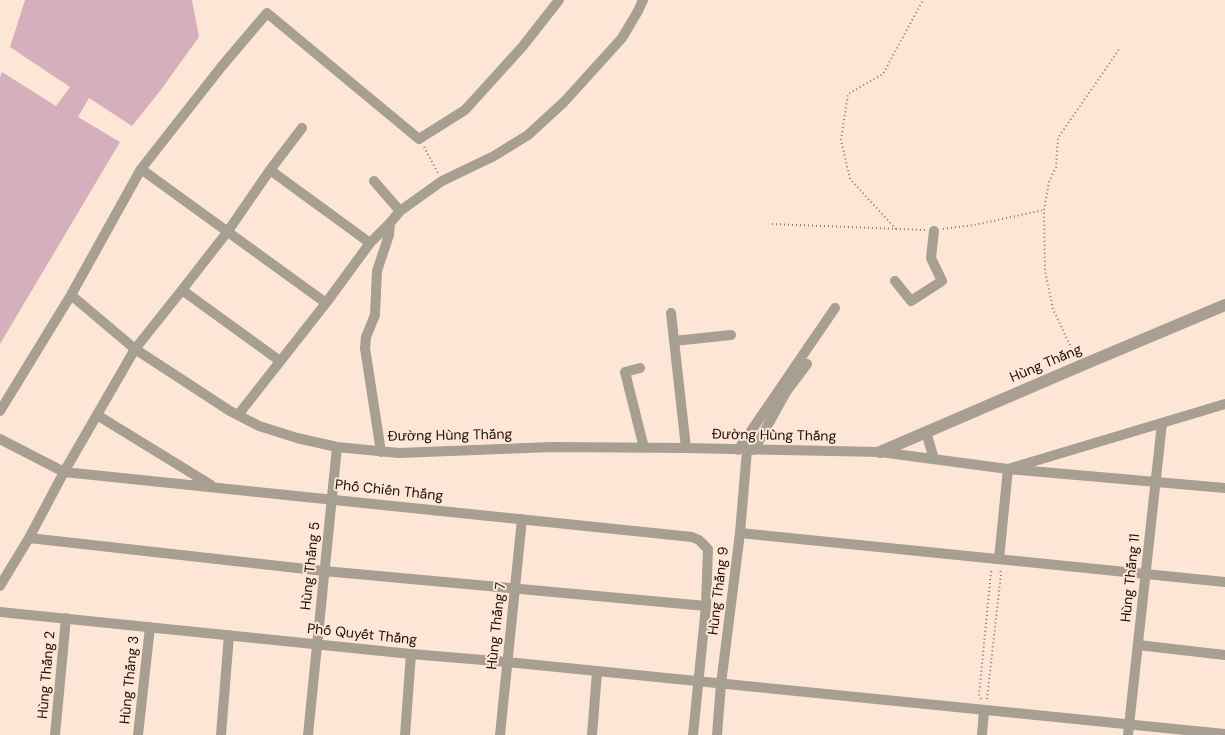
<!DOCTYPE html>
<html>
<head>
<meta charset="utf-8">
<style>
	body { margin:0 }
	canvas { display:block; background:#fee6d6 }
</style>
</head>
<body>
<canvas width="1225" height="735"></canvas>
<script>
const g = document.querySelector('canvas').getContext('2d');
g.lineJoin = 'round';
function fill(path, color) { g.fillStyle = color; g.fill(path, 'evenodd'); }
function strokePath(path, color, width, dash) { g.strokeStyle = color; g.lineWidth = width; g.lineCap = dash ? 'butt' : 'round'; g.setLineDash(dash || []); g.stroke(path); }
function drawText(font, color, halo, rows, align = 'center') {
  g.font = font + ' "DM Sans",sans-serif'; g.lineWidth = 4; g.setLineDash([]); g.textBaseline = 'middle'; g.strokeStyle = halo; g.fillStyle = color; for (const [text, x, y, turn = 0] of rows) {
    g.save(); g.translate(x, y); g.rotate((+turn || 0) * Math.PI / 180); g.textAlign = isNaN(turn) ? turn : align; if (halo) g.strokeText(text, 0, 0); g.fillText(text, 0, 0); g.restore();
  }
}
fill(new Path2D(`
	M25,0H192L199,37L160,91L132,126L89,98L78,117L120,142L0,344V77L2,72L56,106L70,87L10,47Z`), '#d5afbb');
strokePath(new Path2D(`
	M424,147L438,173
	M772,224L925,230
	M896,229L850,179L841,140L848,94L883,74L923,0
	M943,229L974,225L1044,210
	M1075,356L1053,309L1045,271L1044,210L1049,182L1056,167L1058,138L1120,48
	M981,699L979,695L991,572L993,569
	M987,699L1001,574L1000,569`), '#87776c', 2, [1, 3]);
strokePath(new Path2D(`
	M141,169L326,303
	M270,170L370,243
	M374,181L400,211
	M895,281L911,301L942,281L931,258L934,231
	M182,290L280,361
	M71,295L135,349L230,411L259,426L297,438L337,447L399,453L552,447L686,448L880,452L1008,469L1225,488
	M671,313L686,448
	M674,341L731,335
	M640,368L625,372L644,448
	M0,411L71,295L141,169L222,66L267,13L419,139L465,110L523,46L559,0
	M97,415L211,485
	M238,415L326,303L370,243L390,223
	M926,432L934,459
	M0,439L64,472L692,537L699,540L708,549L706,606L693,735
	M738,450L835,308
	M754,450L786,392L807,364
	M381,452L365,348L366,337L375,315L377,271L389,235L390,223L400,211L442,181L494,156L528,135L564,102L622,38L638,11L643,0
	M740,533L1225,582
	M29,538L324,571L706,606
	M999,559L1008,469L1225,404
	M0,586L29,538L64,472L135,349L182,290L228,231L270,170L302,128
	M0,612L411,654L507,662L1225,734
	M1138,645L1225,655
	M55,735L66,618
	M138,735L150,627
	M221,735L229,635
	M308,735L337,447
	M405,735L411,654
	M500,735L522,519
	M592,735L597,672
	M717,735L721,684L740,533L747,450
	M982,735L984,710
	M1128,735L1162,423`), '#a69f92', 10);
strokePath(new Path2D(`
	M880,452L1080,366L1225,305`), '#a69f92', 12);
drawText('14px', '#1a100a', '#fee6d6', [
	["Hùng Thắng",1046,364,-23],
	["Đường Hùng Thắng",450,436,-1],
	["Đường Hùng Thắng",774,436,1],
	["Phố Chiến Thắng",389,491,6],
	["Hùng Thắng 5",311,566,-84],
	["Hùng Thắng 11",1131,578,-84],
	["Hùng Thắng 9",719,591,-83],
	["Hùng Thắng 7",497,626,-84],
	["Phố Quyết Thắng",362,635,6],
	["Hùng Thắng 2",47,675,-85],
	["Hùng Thắng 3",130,680,-84]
]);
</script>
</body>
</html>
